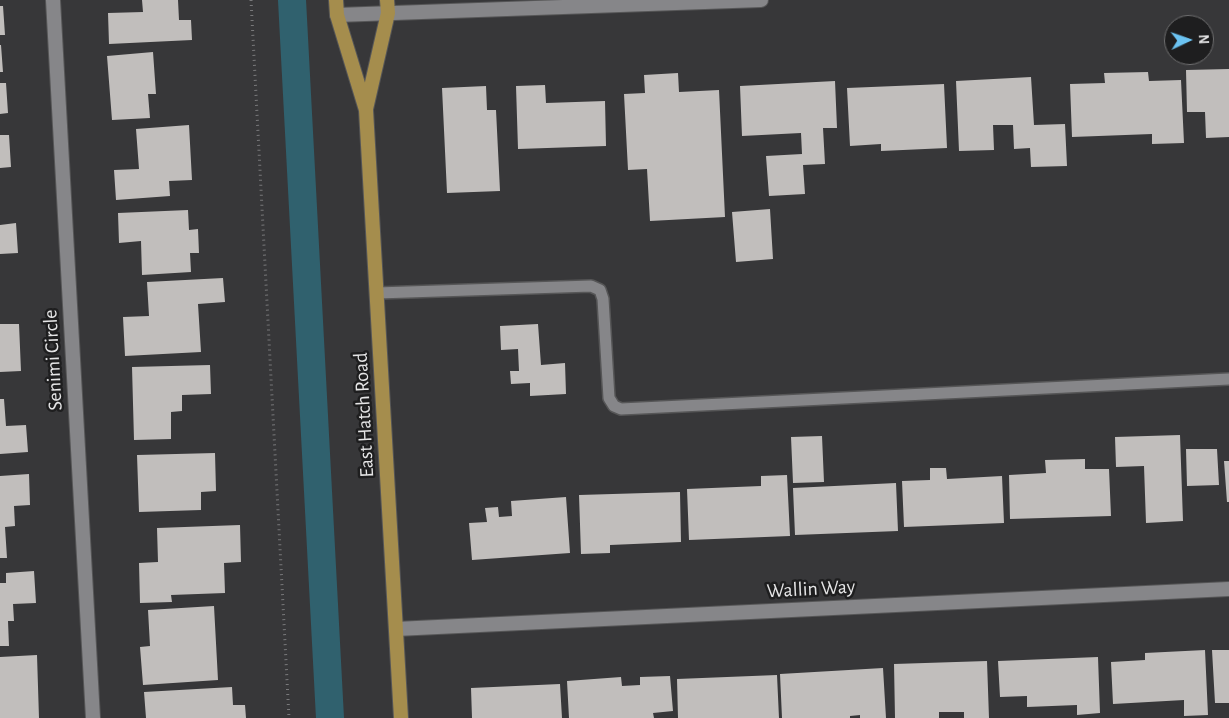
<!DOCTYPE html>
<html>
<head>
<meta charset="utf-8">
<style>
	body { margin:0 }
	#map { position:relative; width:1229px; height:718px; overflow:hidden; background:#373739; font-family:"Alegreya Sans",sans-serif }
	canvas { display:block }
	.north { position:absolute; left:1164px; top:15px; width:50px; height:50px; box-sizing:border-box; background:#1e1e1f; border:1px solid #6e6e6f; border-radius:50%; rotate:87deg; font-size:14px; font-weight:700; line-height:20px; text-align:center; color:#e5e5e6 }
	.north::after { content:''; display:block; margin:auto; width:18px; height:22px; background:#6bc3f2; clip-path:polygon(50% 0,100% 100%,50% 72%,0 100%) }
</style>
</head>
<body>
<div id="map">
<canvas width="1229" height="718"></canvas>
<div class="north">N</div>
</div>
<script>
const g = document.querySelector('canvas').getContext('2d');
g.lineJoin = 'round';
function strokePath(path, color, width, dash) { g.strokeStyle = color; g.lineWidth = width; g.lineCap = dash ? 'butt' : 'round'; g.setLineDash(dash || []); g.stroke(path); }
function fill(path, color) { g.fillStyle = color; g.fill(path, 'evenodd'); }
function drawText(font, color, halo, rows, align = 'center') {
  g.font = font + ' "Alegreya Sans",sans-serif'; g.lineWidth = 5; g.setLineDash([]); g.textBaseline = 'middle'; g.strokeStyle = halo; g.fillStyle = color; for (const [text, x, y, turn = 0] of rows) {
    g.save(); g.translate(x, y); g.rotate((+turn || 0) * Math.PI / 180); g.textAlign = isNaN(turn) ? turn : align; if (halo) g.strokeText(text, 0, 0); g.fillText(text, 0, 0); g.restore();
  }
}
strokePath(new Path2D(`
	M292,0L330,718`), '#30616e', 28);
fill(new Path2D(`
	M142,0H178L179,20H191L192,40L109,44L108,13L143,12Z
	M0,6H3L5,35H0Z
	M0,45H1L3,72H0Z
	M153,52L156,94H148L150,118L112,120L107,56Z
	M1229,69V137L1206,138L1205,112H1187L1186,70Z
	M1148,72L1149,81L1181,80L1184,143L1152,144V134L1072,137L1070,84L1105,83L1104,73Z
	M678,73L679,92L719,90L725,217L650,221L647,169L628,170L624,94L645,93L644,75Z
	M1031,77L1034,125L1065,124L1067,166L1031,167L1030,148L1014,149L1013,125H993L994,150L959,151L956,81Z
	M835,81L837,128H823L825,164L803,165L805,194L769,196L766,156L802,154L801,133L742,136L740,86Z
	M0,83H6L8,113L0,114Z
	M944,84L947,148L881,151V144L850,146L847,88Z
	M545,85L546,103L605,101L606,146L518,149L516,86Z
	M486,86L487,110H496L500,191L447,193L442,88Z
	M189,125L192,180L169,181L170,196L116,200L114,170L139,169L136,129Z
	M0,135H9L11,167L0,168Z
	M770,209L773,259L736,262L732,212Z
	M188,210L189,230L198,229L199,253H190L191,272L142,275L141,241L119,243L118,213Z
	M16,223L18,253L0,254V225Z
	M223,278L225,302L198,304L201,352L125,356L123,317L149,316L147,282Z
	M0,324H19L21,371L0,372Z
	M538,324L541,365L565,363L566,394L530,396V383L511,384L510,371H519L518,349L501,350L500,326Z
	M210,365L211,394L182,395V411L171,412V439L134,440L132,367Z
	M0,399H4L6,426L26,425L28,452L0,454Z
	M1180,435L1183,521L1146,523L1144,466L1116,467L1115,437Z
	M822,436L824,482L793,483L791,437Z
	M1186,449H1217L1219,485L1187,486Z
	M215,453L216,491L201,492V510L139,512L137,455Z
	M1085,459V469H1109L1111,516L1010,519L1009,475L1046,473L1045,460Z
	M1224,461H1229V502H1227Z
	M930,468H946L947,479L1002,476L1004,523L904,527L902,481L930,480Z
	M29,474L30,505L14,506L15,526L5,527L7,558H0V476Z
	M787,475L790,536L689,540L687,489L761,486V476Z
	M896,483L898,531L795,535L793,488Z
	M680,492L681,542L610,545V553L581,554L579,495Z
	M566,497L570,553L472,560L469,523L487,522L485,508L498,507L499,517L512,516L511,501Z
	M240,525L241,562L224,563L225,593L171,595L172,602L140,603L139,563L158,562L157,528Z
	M34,571L36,603L13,604L14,621H8L9,646H0V583H6V573Z
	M214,606L218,680L143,685L140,647L150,646L148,610Z
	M1205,650L1208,715L1184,716V700L1113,704L1111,662L1145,660V653Z
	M1212,650H1229V703H1215Z
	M37,655L39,718H0V657Z
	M1098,657L1100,713L1077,715V705L1027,707V696L1000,697L998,661Z
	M987,661L989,718H964V712H939V718H895L894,664Z
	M883,668L886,718H860V715L850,716V718H782L780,674Z
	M777,675L779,718H678L677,679Z
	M670,676L673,711L653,713L654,718H569L567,681L621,677L622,686L640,685V677Z
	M560,684L562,718H472L471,688Z
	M232,687L233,705H245L246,718H146L144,692Z`), '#c1bebc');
const service = new Path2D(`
	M377,293L591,286L600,290L603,299L609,398L614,406L621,409L1229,379`);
const minor = new Path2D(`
	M53,0L93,718
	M337,15L761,0
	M396,629L1229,589`);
const primary = new Path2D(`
	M336,0L337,15L366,110L401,718
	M366,109L388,13L387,0`);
strokePath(service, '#565657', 14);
strokePath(minor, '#565657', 16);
strokePath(primary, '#565657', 16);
strokePath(new Path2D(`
	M251,0L289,718`), '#79797b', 3, [1, 4]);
strokePath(service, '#868689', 11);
strokePath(minor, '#868689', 14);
strokePath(primary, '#a58d4d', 14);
drawText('20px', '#e5e5e6', '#1e1e1f', [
	["Senimi Circle",53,360,-93],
	["East Hatch Road",364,415,-93],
	["Wallin Way",811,589,-3]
]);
</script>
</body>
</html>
